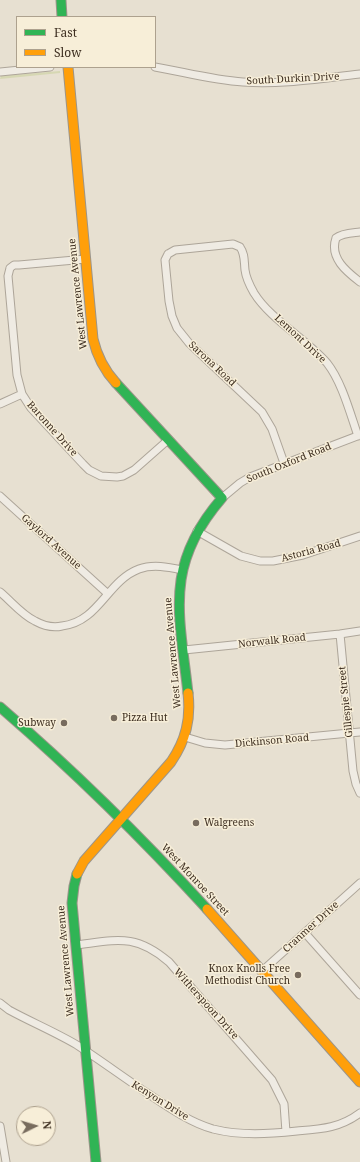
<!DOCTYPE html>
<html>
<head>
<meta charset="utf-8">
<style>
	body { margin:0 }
	#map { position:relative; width:360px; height:1162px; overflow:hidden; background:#e7e0d1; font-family:"Noto Serif",serif }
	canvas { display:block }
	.legend { position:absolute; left:16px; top:16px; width:140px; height:52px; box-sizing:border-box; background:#f7eed8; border:1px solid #ada18e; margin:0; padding:5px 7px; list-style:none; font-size:12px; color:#3d2e20 }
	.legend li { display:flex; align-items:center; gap:8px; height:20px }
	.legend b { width:20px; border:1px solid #ada18e }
	.north { position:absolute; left:16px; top:1106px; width:40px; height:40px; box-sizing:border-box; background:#f7eed8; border:1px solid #ada18e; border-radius:50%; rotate:85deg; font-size:11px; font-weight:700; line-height:16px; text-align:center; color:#3d2e20 }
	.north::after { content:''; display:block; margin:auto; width:14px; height:18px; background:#786c5e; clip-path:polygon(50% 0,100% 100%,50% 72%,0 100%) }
</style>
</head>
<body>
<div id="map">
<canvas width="360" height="1162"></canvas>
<ul class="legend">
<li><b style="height:5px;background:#30b455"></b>Fast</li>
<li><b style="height:5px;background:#ff9f0a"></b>Slow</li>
</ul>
<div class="north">N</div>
</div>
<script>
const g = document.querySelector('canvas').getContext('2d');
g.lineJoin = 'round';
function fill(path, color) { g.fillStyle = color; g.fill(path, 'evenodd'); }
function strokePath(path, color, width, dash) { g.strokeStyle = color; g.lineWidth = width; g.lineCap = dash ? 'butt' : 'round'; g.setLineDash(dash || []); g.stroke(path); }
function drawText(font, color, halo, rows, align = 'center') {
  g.font = font + ' "Noto Serif",serif'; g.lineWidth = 3; g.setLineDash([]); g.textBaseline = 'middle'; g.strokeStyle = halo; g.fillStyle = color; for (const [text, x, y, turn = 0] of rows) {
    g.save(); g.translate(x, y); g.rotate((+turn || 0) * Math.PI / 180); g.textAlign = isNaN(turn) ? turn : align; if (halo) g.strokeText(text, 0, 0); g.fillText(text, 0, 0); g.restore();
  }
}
fill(new Path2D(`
	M60,71V73L0,79L1,76Z`), '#d6d7b3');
const street = new Path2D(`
	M155,67C184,72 213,80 243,82C282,85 322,78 360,74
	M0,72L50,67
	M336,238C329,258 347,272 360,282
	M336,238C342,233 352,233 360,232
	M240,247C245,254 244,261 245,270C246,278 250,286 254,293C270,319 306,339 327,363C342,382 350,413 358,436
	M168,254L165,260L169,301L172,316L177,328L189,343L262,412L272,429L284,463
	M168,254L175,250L233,244L240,247
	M10,268L8,276L17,375L22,394L31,408L83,464L89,470L101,476L117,477L123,476L134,470L168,440
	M10,268L14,265H19L86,259
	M0,404L22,394
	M0,496L108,594
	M222,498L240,483L250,477L360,435
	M197,531L241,556L260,561H273L303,555L360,536
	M0,592C11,601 22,615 35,621C44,626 53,628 62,626C99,622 107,581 139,569C153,564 168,567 182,570
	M340,634L353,771L356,784L360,793
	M184,650L340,634L360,631
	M185,737L205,743L225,745L360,732
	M305,933L360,995
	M76,945C117,940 135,933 169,962L272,1080L284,1104L286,1132
	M262,971L360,883
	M0,1003L9,1010C31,1022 55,1032 77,1045C100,1060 123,1077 147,1093C168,1107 189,1122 213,1129C241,1136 269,1134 297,1131C322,1129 340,1128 360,1113
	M0,1126L6,1162`);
const fast = new Path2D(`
	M61,0L62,17
	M116,383L222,498C164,565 179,612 188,693
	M0,707C73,770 142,838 207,909
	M77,874L74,886L72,903L96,1162`);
const slow = new Path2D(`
	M68,67L93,339C97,356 104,370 116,383
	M77,874L84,861L171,762C186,740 191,719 188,693
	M207,909L360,1082`);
strokePath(street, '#ada599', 9);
strokePath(fast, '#9c958a', 11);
strokePath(slow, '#9c958a', 11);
strokePath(street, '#efebe3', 7);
strokePath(fast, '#30b455', 9);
strokePath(slow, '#ff9f0a', 9);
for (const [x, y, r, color] of [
	[114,718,4,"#786c5e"],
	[64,723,4,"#786c5e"],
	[196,823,4,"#786c5e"],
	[298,975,4,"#786c5e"]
]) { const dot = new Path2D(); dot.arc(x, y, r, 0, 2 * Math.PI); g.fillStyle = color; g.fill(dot); strokePath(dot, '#f7eed8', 1.5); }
drawText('10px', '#3d2e20', '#f7eed8', [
	["South Durkin Drive",293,79,-3],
	["West Lawrence Avenue",78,294,-96],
	["Lemont Drive",300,339,43],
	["Sarona Road",212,364,43],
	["Baronne Drive",52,429,48],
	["South Oxford Road",289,463,-22],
	["Gaylord Avenue",51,542,42],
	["Astoria Road",311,551,-15],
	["Norwalk Road",272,641,-6],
	["West Lawrence Avenue",173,653,-95],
	["Gillespie Street",346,702,-96],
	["Dickinson Road",272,741,-5],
	["West Monroe Street",195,880,47],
	["Cranmer Drive",311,927,-42],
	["West Lawrence Avenue",66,961,-95],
	["Witherspoon Drive",206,1004,48],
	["Kenyon Drive",160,1101,32]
]);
drawText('10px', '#3d2e20', '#f7eed8', [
	["Pizza Hut",122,718],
	["Subway",56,723,"right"],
	["Walgreens",204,823],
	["Knox Knolls Free",290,969,"right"],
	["Methodist Church",290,981,"right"]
], 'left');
</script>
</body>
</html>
